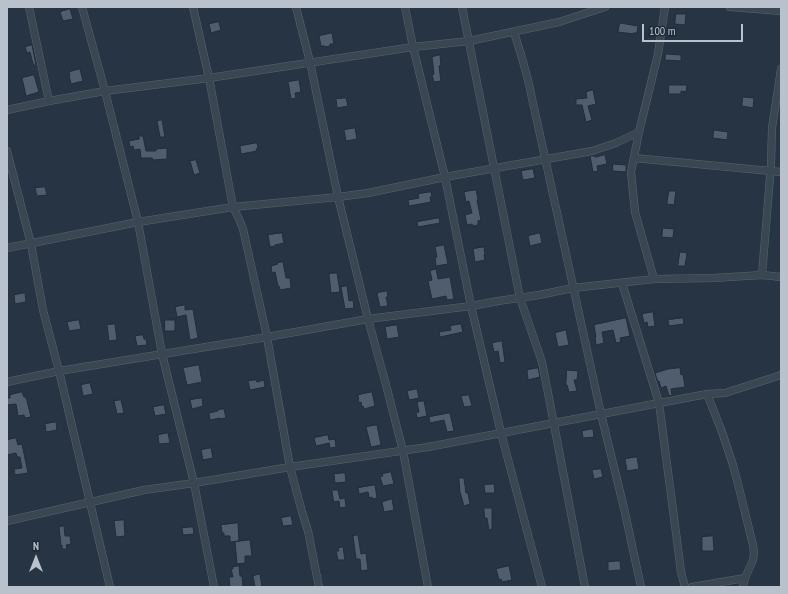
<!DOCTYPE html>
<html>
<head>
<meta charset="utf-8">
<style>
	body { margin:0 }
	#map { position:relative; width:788px; height:594px; overflow:hidden; background:#273443; font-family:"PT Sans Narrow",sans-serif }
	canvas { display:block }
	.frame { position:absolute; inset:0; border:8px solid #b8c1cc; pointer-events:none }
	.north { position:absolute; left:16px; top:538px; width:40px; height:40px; -webkit-text-stroke:3px #202b38; paint-order:stroke; rotate:0deg; font-size:11px; font-weight:700; line-height:16px; text-align:center; color:#b8c1cc }
	.north::after { content:''; display:block; margin:auto; width:14px; height:18px; background:#b8c1cc; clip-path:polygon(50% 0,100% 100%,50% 72%,0 100%) }
	.scale { position:absolute; left:642px; top:24px; width:101px; height:18px; box-sizing:border-box; border:2px solid #b8c1cc; border-top:0; padding-left:5px; font-size:12px; line-height:14px; white-space:nowrap; color:#b8c1cc; -webkit-text-stroke:3px #202b38; paint-order:stroke }
</style>
</head>
<body>
<div id="map">
<canvas width="788" height="594"></canvas>
<div class="frame"></div>
<div class="north">N</div>
<div class="scale">100 m</div>
</div>
<script>
const g = document.querySelector('canvas').getContext('2d');
g.lineJoin = 'round';
function fill(path, color) { g.fillStyle = color; g.fill(path, 'evenodd'); }
function strokePath(path, color, width, dash) { g.strokeStyle = color; g.lineWidth = width; g.lineCap = dash ? 'butt' : 'round'; g.setLineDash(dash || []); g.stroke(path); }
const building = new Path2D(`
	M70,9L73,19L63,21L60,12Z
	M676,14H686L685,25L675,24Z
	M219,22L221,30L211,33L209,24Z
	M620,23L638,26L637,33H633L634,34L618,32Z
	M332,33L334,44H330V46L325,47V46H321L319,36Z
	M32,45L36,65L34,66V64H33L30,52L27,53L25,47Z
	M666,54L681,55V61L665,60Z
	M440,55L441,65L439,66L441,81L434,82L432,75L434,74L432,57Z
	M80,69L83,81L71,84L69,75H70L69,72Z
	M34,75L39,92L26,96L22,78Z
	M299,80L301,92L295,93L296,98L291,99L288,82Z
	M669,85H687L686,92L681,91V94H669Z
	M593,90L596,104L588,106L592,120L586,122L582,105H576V99L587,98L586,92Z
	M743,97L754,98L753,108L742,106Z
	M346,98L348,106L337,108L336,99Z
	M162,120L165,137H160L157,121Z
	M355,128L357,139L346,141L344,130Z
	M714,130L728,132L727,140L713,138Z
	M139,136H143L146,151H156V149L167,148V159L153,160L152,158H141L140,149L134,150L133,146L130,147L129,141L139,139Z
	M257,143L258,148L256,149L257,151L241,154L240,146Z
	M605,155L607,164L597,166L598,171L593,172L590,156H594L595,157Z
	M196,160L200,173L194,175L190,161Z
	M613,164L626,165V172L613,171Z
	M533,169L535,178L523,180L521,171Z
	M45,187L47,195L37,196L35,188Z
	M476,190L478,199L477,200L481,220L478,221V225L473,226L472,224L467,225L465,215L472,213L469,201L466,202L464,192Z
	M669,191H676L674,205L667,204Z
	M431,192L432,197H430L431,202L409,206L408,200L419,198L418,194Z
	M439,218L440,223L418,227L417,222Z
	M663,228L674,229L673,238L662,237Z
	M282,233L284,243L275,245V246L270,247L268,235Z
	M540,233L542,243L530,246L528,236Z
	M444,245L448,264L436,266L435,257H437L435,247Z
	M484,247L485,255H484L485,260L475,262L473,249Z
	M680,252L687,253L685,266H678Z
	M283,262L286,278H290L291,288L280,290L279,286H278L275,272L272,273L271,266L278,264L277,263Z
	M436,269L438,279L450,277L454,299L447,300L446,296L432,299L428,281L432,280L430,271Z
	M337,273L340,292L331,293L329,274Z
	M347,286L349,301L353,300L354,308L345,309L341,287Z
	M387,291L388,297H386L388,306L380,307L377,293Z
	M25,293L26,302L15,304L14,295Z
	M185,305V310L193,309L198,338L190,340L186,315L177,317L175,307Z
	M653,312L655,326L648,327L647,322L644,323L642,314Z
	M626,318L630,336L620,338L621,342L616,343L613,330L602,332L604,343L596,345L595,337H596L594,325Z
	M683,318L684,324L669,326L668,320Z
	M79,320L81,329L69,331L67,322Z
	M165,320H175V331H165Z
	M115,324L117,340L109,341L107,325Z
	M461,324L463,332L440,337L439,332L451,330L450,326Z
	M397,325L399,337L387,339L385,327Z
	M566,330L569,345L558,347L555,333Z
	M143,335L144,339H146L147,345L137,346L135,336Z
	M502,341L505,362L500,363L498,351L494,352L492,343Z
	M199,365L202,382L187,385L183,368Z
	M538,368L540,377L528,380L527,370Z
	M680,368L681,375L683,374L685,387L671,389L672,395L669,396L666,386L661,388L659,381L658,382L655,373L668,369Z
	M567,370L578,371L577,380H574L577,391L569,392L567,385H566Z
	M256,380L257,382L264,380L265,387L250,390L248,381Z
	M90,383L93,394L83,396L81,385Z
	M417,389L419,398L409,400L407,391Z
	M22,392L24,397H26L31,417L25,418L24,415L18,416L16,404L7,405V398H10V395Z
	M372,392L375,406L364,409L363,406L362,407L361,402L359,403L358,395Z
	M469,395L472,406L464,407L461,396Z
	M202,398L203,406L192,409L190,400Z
	M121,400L124,413L117,414L114,401Z
	M424,401L427,416L417,418L416,413L419,412L417,402Z
	M164,405L166,414L155,416L153,407Z
	M224,409L226,418L220,419V418L210,420L209,413L218,411V410Z
	M450,413L454,431L447,432L444,420L430,423L429,417Z
	M56,422L57,430L46,432L45,424Z
	M377,425L381,445L371,447L366,427Z
	M593,429L594,437L583,438L582,431Z
	M168,433L170,443L159,444L158,435Z
	M328,435L329,440L335,439L336,447L330,448L329,443L316,446L314,438Z
	M16,438L18,445L22,444L28,473L15,475L14,469L22,468L20,457H17L16,453L7,455V440Z
	M211,448L213,458L203,460L201,450Z
	M637,457L639,469L627,471L625,459Z
	M601,469L603,477L594,479L592,470Z
	M391,472L394,484L383,486L380,477L383,476L382,474Z
	M345,473L346,482L335,483L334,474Z
	M459,478H464L466,493H468L470,504L464,506L460,492Z
	M494,484L495,493H485L484,485Z
	M375,485L377,498L372,499V497L369,498L368,492L359,494L358,488Z
	M332,490H338L340,499L345,498L346,507L340,508L339,501L334,502Z
	M392,499L394,510L384,512L382,502Z
	M484,508H492V529L489,530L487,518H485Z
	M291,516L293,525L283,526L281,518Z
	M124,520L125,536L116,537L114,521Z
	M238,523L239,541L230,542V536H224V533H222L221,525Z
	M64,526L65,536H70L71,544L66,545L67,549H62V545L61,546L59,527Z
	M193,527L194,534L183,535L182,528Z
	M358,535L361,554L366,553L368,570L361,571L360,559H356L353,536Z
	M713,536L714,551H702V537Z
	M250,540L252,556H245V563L237,564L235,542Z
	M343,547L345,560H338L336,551H339L338,548Z
	M620,561L621,570L608,571V562Z
	M239,566L240,576H242L243,587H230L229,577H233L231,569H233V567Z
	M509,566L512,580L502,582L501,579L499,580L496,569Z
	M260,574L262,587H255L253,576Z`);
fill(building, '#505d6e');
strokePath(building, '#222d3a', 1);
const minor = new Path2D(`
	M29,7L49,101
	M82,7L105,91L138,222L162,354L194,483L214,587
	M193,7L209,78L233,207L239,219L243,229L267,337L290,467L302,512L308,531L319,587
	M296,7L310,62L338,197L368,319L385,381L403,451L428,587
	M405,7L413,47L445,177L471,306L501,433L542,587
	M462,7L520,298L542,362L548,393L585,587
	M730,7L781,11
	M514,32L522,58L528,80L601,414L624,508L641,587
	M7,110L49,101L105,91L209,78L413,47L469,41L559,22L605,7
	M7,151L31,244L43,310L59,371L110,587
	M634,158L781,172
	M7,248L138,222L233,207L338,197L368,193L445,177L592,151L616,143L639,132
	M762,275L771,165L772,128L781,69
	M654,279L635,212L631,172L639,132L658,54L665,7
	M622,283L659,403L679,556L681,572L685,587
	M7,382L59,371L267,337L368,319L471,306L498,301L539,295L573,288L654,279L714,278L762,275L781,277
	M707,394L722,432L733,465L738,484L753,545L754,553L753,560L745,578L743,587
	M7,521L144,490L194,483L290,467L428,447L554,423L707,394L725,393L781,375
	M692,587L745,578`);
strokePath(minor, '#596470', 8);
strokePath(minor, '#3b4653', 7);
</script>
</body>
</html>
